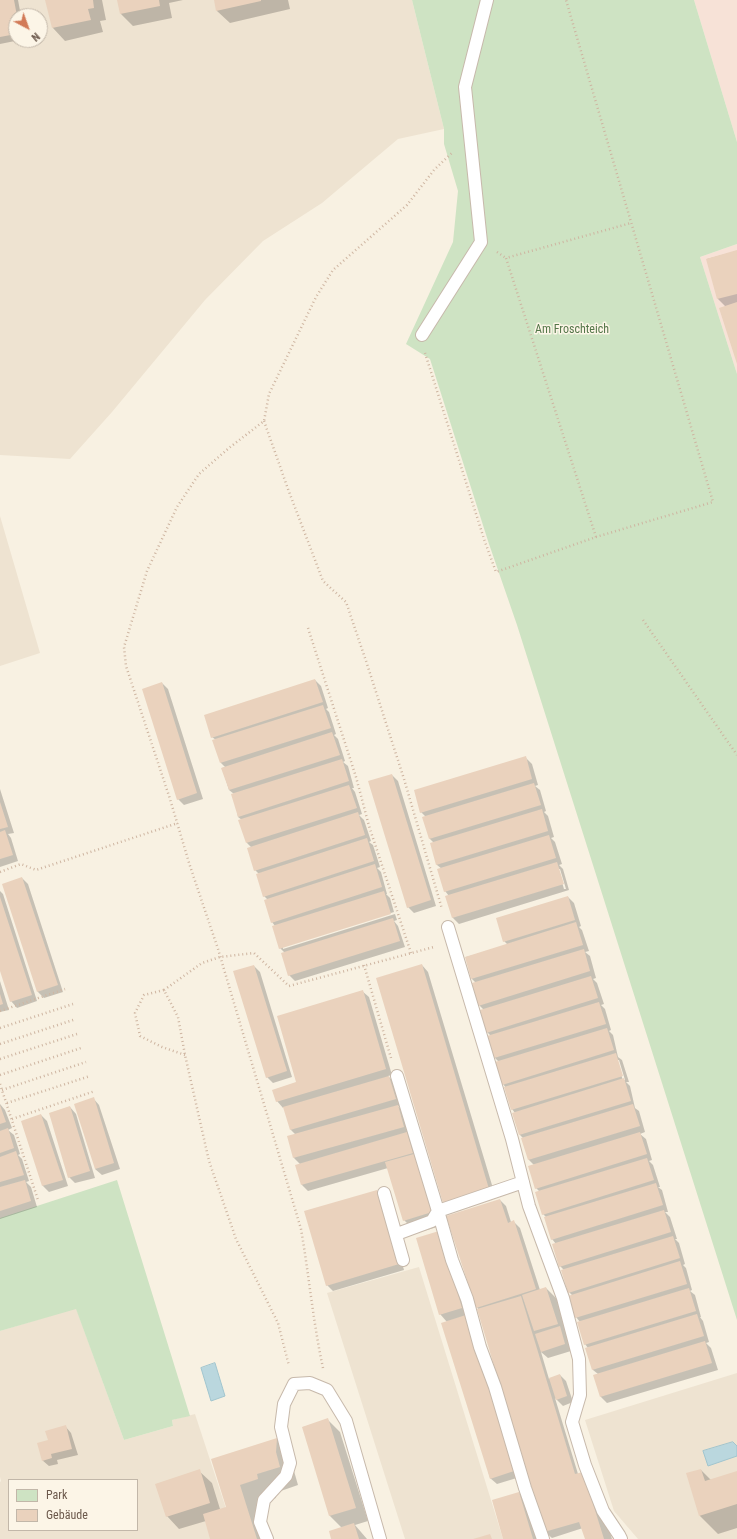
<!DOCTYPE html>
<html>
<head>
<meta charset="utf-8">
<style>
	body { margin:0 }
	#map { position:relative; width:737px; height:1539px; overflow:hidden; background:#f8f1e2; font-family:"Roboto Condensed",sans-serif }
	canvas { display:block }
	.legend { position:absolute; left:8px; top:1479px; width:130px; height:52px; box-sizing:border-box; background:#fcf5e7; border:1px solid #c2b7a9; margin:0; padding:5px 7px; list-style:none; font-size:12px; color:#6c594c }
	.legend li { display:flex; align-items:center; gap:8px; height:20px }
	.legend b { width:20px; border:1px solid #c2b7a9 }
	.north { position:absolute; left:8px; top:8px; width:40px; height:40px; box-sizing:border-box; background:#fcf5e7; border:1px solid #c2b7a9; border-radius:50%; rotate:139deg; font-size:11px; font-weight:700; line-height:16px; text-align:center; color:#6c594c }
	.north::after { content:''; display:block; margin:auto; width:14px; height:18px; background:#d27a57; clip-path:polygon(50% 0,100% 100%,50% 72%,0 100%) }
</style>
</head>
<body>
<div id="map">
<canvas width="737" height="1539"></canvas>
<ul class="legend">
<li><b style="height:11px;background:#cee3c3"></b>Park</li>
<li><b style="height:11px;background:#ead2bd"></b>Gebäude</li>
</ul>
<div class="north">N</div>
</div>
<script>
const g = document.querySelector('canvas').getContext('2d');
g.lineJoin = 'round';
function fill(path, color) { g.fillStyle = color; g.fill(path, 'evenodd'); }
function strokePath(path, color, width, dash) { g.strokeStyle = color; g.lineWidth = width; g.lineCap = dash ? 'butt' : 'round'; g.setLineDash(dash || []); g.stroke(path); }
function drawText(font, color, halo, rows, align = 'center') {
  g.font = font + ' "Roboto Condensed",sans-serif'; g.lineWidth = 3; g.setLineDash([]); g.textBaseline = 'middle'; g.strokeStyle = halo; g.fillStyle = color; for (const [text, x, y, turn = 0] of rows) {
    g.save(); g.translate(x, y); g.rotate((+turn || 0) * Math.PI / 180); g.textAlign = isNaN(turn) ? turn : align; if (halo) g.strokeText(text, 0, 0); g.fillText(text, 0, 0); g.restore();
  }
}
fill(new Path2D(`
	M0,0H412L444,129L398,139L322,203L263,241L205,300L112,412L70,459L0,455ZM16,16H40V40H16Z
	M0,516L40,653L0,666Z
	M419,1267L503,1539H405L327,1293Z
	M76,1308L124,1440L173,1426L172,1420L195,1414L236,1539H0V1482L1,1481L0,1477V1331ZM9,1480H137V1530H9Z
	M737,1373V1539H638L614,1511L585,1420Z`), '#eee3d1');
fill(new Path2D(`
	M694,0H737V142Z
	M737,244V374L700,257Z`), '#f7e2d7');
fill(new Path2D(`
	M412,0H694L737,142V244L700,257L737,374V1320L517,625L489,544L430,359L406,344L453,242L458,191L444,144V129Z
	M117,1180L190,1416L172,1420L173,1426L124,1440L76,1309L0,1331V1218Z`), '#cee3c3');
const water = new Path2D(`
	M215,1363L225,1396L211,1401L201,1368Z
	M733,1442L737,1446V1456L708,1466L703,1451Z`);
fill(water, '#bad7de');
strokePath(water, '#a1c5ce', 1);
fill(new Path2D(`
	M0,0H18L21,16H16V40H20L0,44Z
	M46,0H102L106,20L100,21L103,32L65,41L53,28Z
	M118,0H183L169,3L172,18L133,26L121,14Z
	M215,0H288L290,9L230,23L217,11Z
	M737,251V362L726,307L718,299L707,259Z
	M315,680L321,686L328,708L326,709L329,712L336,734L334,735L338,739L345,761L343,762L348,766L354,788H352L355,792L362,814L359,815L364,820L371,841L369,842L373,845L380,867L377,868L381,872L387,894H386L390,898L394,912L283,947V949L395,914L397,920L394,921L398,926L405,947L295,981L289,975L285,953L280,948L275,926L272,922L268,900L264,896L259,874L255,870L252,848L247,843L242,820L238,817L234,794L229,790L222,768L225,767L221,763L216,740L212,737Z
	M162,683L168,689L203,799L184,805L178,799Z
	M525,757L532,764L538,785L535,786L540,790L546,811L544,812L548,816L554,837L551,838L555,842L562,864L559,865L563,869L569,890L459,924L453,918L446,896H449L445,891L442,869L437,865L431,844L434,843L430,839L426,817L421,812ZM558,869H560L566,889H564Z
	M392,775L398,781L436,906L414,913L408,907Z
	M0,789L14,833L8,834L11,838L18,861L0,867Z
	M22,878L28,884L63,992L44,998L38,992Z
	M0,891L3,894L37,1001L17,1008L11,1001L0,968Z
	M568,897L574,903L581,926L579,927L582,930L589,951L585,952L590,956L596,978L593,979L597,983L604,1004L601,1005L605,1009L611,1030L609,1031L613,1035L618,1057L622,1060L629,1082H626L630,1086L635,1108L639,1111L645,1132L640,1134L646,1139L652,1160L649,1161L653,1165L660,1187H658L662,1190L668,1212H665L670,1217L677,1239H675L679,1243L685,1264L683,1265L686,1268L692,1290L690,1291L695,1295L701,1317H700L703,1321L709,1342L706,1343L711,1348L718,1370L607,1403L601,1397L595,1375L598,1374L593,1370L588,1348L585,1344L580,1322L576,1317L572,1295L569,1292L564,1270L560,1266L556,1244L552,1239L547,1218L543,1214L540,1192L536,1188L534,1165L529,1160L523,1138L520,1135L515,1113L512,1109L506,1088L503,1084L499,1062L495,1058L491,1036L487,1032L484,1010L479,1005L476,983L472,979L466,957L508,945L504,941ZM617,1060H619L625,1080L623,1081Z
	M422,965L428,972L495,1195L450,1208Z
	M254,966L260,972L292,1077L273,1083L267,1077Z
	M0,981L9,1010L0,1012Z
	M362,991L369,997L392,1075L388,1076L395,1083L402,1105L398,1106L404,1112L410,1133L407,1134L413,1140L444,1225L417,1233L404,1220L388,1168L308,1191L302,1185L300,1164L294,1158L296,1135L291,1130L284,1107L283,1108L277,1101L298,1083Z
	M93,1098L99,1105L120,1169L102,1175L95,1169Z
	M0,1104L5,1110L12,1128L8,1130L14,1135L20,1154L18,1155L22,1159L29,1181L26,1182L31,1187L37,1207L0,1219Z
	M70,1107L76,1114L95,1178L75,1183L69,1177Z
	M41,1115L47,1121L68,1186L49,1192L43,1186L22,1122Z
	M377,1191L383,1197L404,1270L333,1291L327,1285Z
	M500,1200L506,1206L511,1222H514L520,1228L540,1290L546,1288L559,1301L570,1337L567,1338L571,1351L548,1358L541,1352L549,1379L560,1375L566,1381L573,1402L563,1406L555,1398L578,1474L583,1473L605,1516L612,1539H586L583,1528L552,1538L545,1532V1539H504L519,1493L540,1514L478,1309L477,1307Z
	M439,1232L467,1314L464,1315L478,1329L520,1477L497,1484L490,1478L447,1322L440,1314Z
	M328,1420L340,1432L368,1521L355,1525L367,1539H332L342,1528L330,1516L303,1427Z
	M65,1426L71,1433L78,1455L57,1460L58,1464L49,1466L42,1460L49,1441Z
	M277,1439L295,1458L294,1471L298,1485L275,1493L276,1498L258,1503L269,1539H211L206,1521L179,1529L167,1516L199,1471L212,1483L220,1509L228,1510L212,1460Z
	M701,1470L711,1480L737,1472V1528L718,1534L700,1516Z`), '#0003');
fill(new Path2D(`
	M0,0H14L17,16L16,34L0,37Z
	M45,0H93L94,8L88,9L91,20L52,28Z
	M117,0H159L160,6L120,14Z
	M214,0H261V1L216,11Z
	M737,250V294L717,299L706,259Z
	M737,302V364L719,308Z
	M315,679L323,702L211,738L204,715Z
	M162,682L197,793L177,800L142,689Z
	M323,705L331,728L220,763L212,740Z
	M332,732L340,755L229,790L221,768Z
	M526,756L532,779L420,813L414,790Z
	M342,759L349,781L238,817L231,794Z
	M392,774L431,900L407,908L368,781Z
	M534,783L541,805L429,839L422,817Z
	M349,785L357,808L246,843L238,820Z
	M0,802L8,827L0,829Z
	M542,809L548,831L436,865L430,843Z
	M358,812L365,835L254,871L247,848Z
	M5,830L13,855L0,859V832Z
	M549,835L556,858L444,892L437,869Z
	M367,838L374,861L263,897L256,874Z
	M557,862L564,884L452,918L445,896Z
	M375,864L382,887L271,923L264,900Z
	M22,877L58,985L37,992L2,884Z
	M384,891L391,914L279,949L272,926Z
	M568,896L575,920L503,942L496,918Z
	M0,897L32,995L10,1002L0,971Z
	M393,918L400,941L288,976L281,953Z
	M576,922L583,945L471,979L465,957Z
	M584,949L590,971L478,1006L472,983Z
	M422,964L489,1189L443,1203L376,978Z
	M254,965L287,1071L266,1078L233,971Z
	M591,976L598,998L486,1033L480,1010Z
	M363,990L386,1069L276,1102L272,1090L296,1082L277,1016Z
	M0,994L3,1004L0,1005Z
	M599,1002L606,1024L494,1058L487,1036Z
	M607,1028L614,1050L502,1085L495,1062Z
	M616,1053L623,1076L511,1110L504,1087Z
	M389,1076L396,1099L290,1130L283,1107Z
	M624,1078L631,1101L519,1135L512,1113Z
	M94,1097L114,1163L95,1169L74,1104Z
	M633,1104L640,1126L528,1160L521,1138Z
	M0,1105L6,1122L0,1124Z
	M398,1105L404,1127L293,1158L287,1136Z
	M70,1106L90,1171L68,1178L49,1113Z
	M41,1114L63,1180L42,1186L21,1121Z
	M8,1128L14,1148L0,1153V1131Z
	M407,1132L413,1153L301,1185L295,1165Z
	M640,1132L647,1154L535,1189L528,1166Z
	M16,1151L24,1175L0,1182V1157Z
	M414,1154L432,1212L403,1221L385,1162Z
	M647,1158L654,1180L542,1215L535,1192Z
	M25,1180L31,1201L0,1211V1187Z
	M656,1183L663,1205L551,1240L544,1217Z
	M377,1190L399,1264L326,1286L304,1211Z
	M500,1199L508,1223L514,1220L536,1289L476,1308L446,1216Z
	M664,1210L671,1232L559,1267L552,1244Z
	M439,1231L462,1308L439,1315L416,1238Z
	M673,1236L680,1258L568,1293L561,1270Z
	M680,1261L687,1284L575,1318L568,1296Z
	M546,1287L558,1324L534,1331L522,1295Z
	M689,1288L696,1311L584,1345L577,1322Z
	M521,1296L575,1474L583,1472L604,1539H585L579,1522L544,1532L477,1309Z
	M697,1314L704,1336L592,1370L585,1348Z
	M466,1315L514,1471L490,1479L441,1323Z
	M560,1326L565,1344L541,1352L535,1334Z
	M705,1341L712,1363L600,1397L593,1375Z
	M560,1374L567,1396L556,1400L549,1378Z
	M328,1418L356,1508L329,1516L302,1427Z
	M66,1425L72,1449L51,1454L52,1458L42,1461L37,1443L48,1440L45,1431Z
	M277,1438L276,1452L280,1467L257,1474L258,1479L240,1485L257,1539H210L203,1514L226,1507L211,1459Z
	M200,1469L210,1503L166,1517L155,1484Z
	M701,1469L705,1481L737,1471V1504L699,1516L686,1473Z
	M519,1492L533,1539H503L492,1500Z
	M354,1523L359,1539H331L329,1531Z
	M490,1534L492,1539H473Z`), '#ead2bd');
const lane = new Path2D(`
	M422,335L481,242L465,87L487,0
	M448,927L512,1139L529,1206L563,1298L579,1359L580,1395L572,1422L585,1465L603,1511L619,1535L621,1539
	M397,1076L438,1211L432,1221L397,1234
	M523,1182L438,1211L452,1260L467,1299L480,1347L495,1387L525,1488L543,1539
	M384,1193L403,1260
	M267,1539L260,1522L264,1500L286,1476L290,1463L281,1427L284,1404L294,1384L310,1383L327,1390L346,1421L380,1539`);
strokePath(lane, '#c7b9ab', 14);
strokePath(new Path2D(`
	M497,252L506,258
	M425,353L484,539L496,572L596,537L713,502L566,0
	M264,421L288,489L323,581L346,602L367,664L404,779L442,909
	M596,537L506,258L631,223
	M643,620L737,755
	M308,628L356,777L369,826L411,953
	M0,872L21,864L36,870L178,823
	M364,965L391,1058
	M164,990L202,963L220,957L254,953L289,986L434,947
	M0,1011L65,989
	M0,1028L73,1004
	M0,1044L76,1019
	M185,1055L162,1047L140,1036L135,1013L144,995L164,990L178,1017L185,1055L209,1161L236,1239L278,1323L289,1366
	M0,1059L77,1034
	M0,1075L81,1048
	M0,1084L38,1200
	M2,1090L86,1062
	M7,1103L90,1076
	M12,1119L95,1091
	M323,1368C313,1322 309,1275 301,1229L218,949L190,866L170,799L126,666L124,647L147,571L177,507L199,474L229,448L264,421L269,394L316,297L333,270L407,205L434,170L453,152`), '#ceb5a1', 2.5, [1, 3]);
strokePath(lane, '#fff', 12);
drawText('12px', '#547649', '#fcf5e7', [
	["Am Froschteich",572,330]
]);
</script>
</body>
</html>
